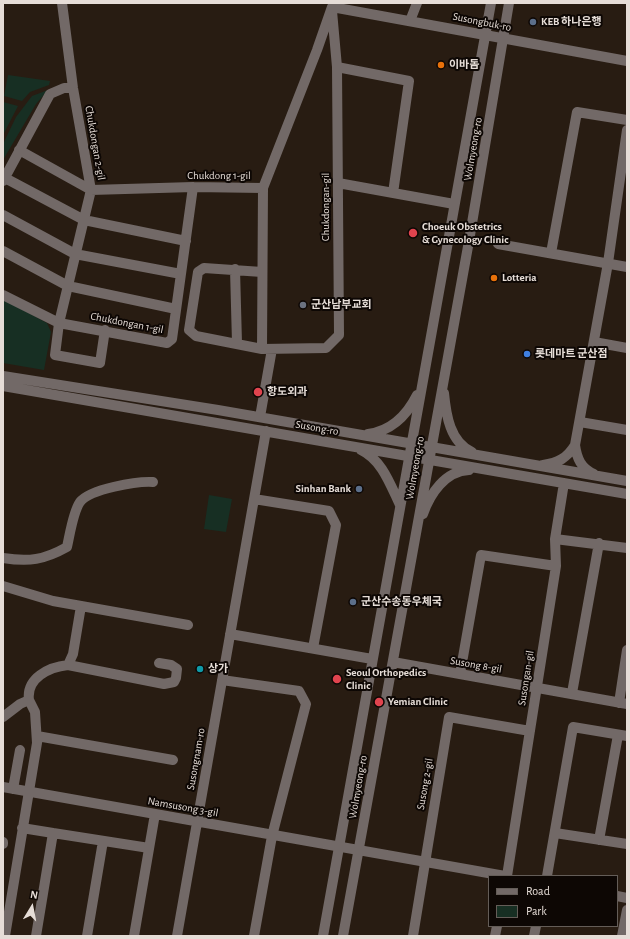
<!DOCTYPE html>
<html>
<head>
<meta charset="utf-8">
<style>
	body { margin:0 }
	#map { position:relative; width:630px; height:939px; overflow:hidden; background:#281c12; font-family:"Alegreya Sans",sans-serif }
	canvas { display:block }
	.frame { position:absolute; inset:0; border:4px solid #e6ddd7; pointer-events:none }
	.legend { position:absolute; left:488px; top:875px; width:130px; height:52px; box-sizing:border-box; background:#0d0704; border:1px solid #645d58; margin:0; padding:5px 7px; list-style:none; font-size:12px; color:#e6ddd7 }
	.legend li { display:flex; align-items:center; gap:8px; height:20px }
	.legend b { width:20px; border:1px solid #645d58 }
	.north { position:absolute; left:12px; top:887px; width:40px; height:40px; -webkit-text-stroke:3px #0d0704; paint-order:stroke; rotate:10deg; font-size:11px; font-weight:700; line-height:16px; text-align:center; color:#e6ddd7 }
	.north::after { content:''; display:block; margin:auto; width:14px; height:18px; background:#e6ddd7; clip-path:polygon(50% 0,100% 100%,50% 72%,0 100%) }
</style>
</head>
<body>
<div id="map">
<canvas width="630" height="939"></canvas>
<div class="frame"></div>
<ul class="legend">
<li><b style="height:5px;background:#726967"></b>Road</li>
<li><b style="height:11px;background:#172f23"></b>Park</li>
</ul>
<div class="north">N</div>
</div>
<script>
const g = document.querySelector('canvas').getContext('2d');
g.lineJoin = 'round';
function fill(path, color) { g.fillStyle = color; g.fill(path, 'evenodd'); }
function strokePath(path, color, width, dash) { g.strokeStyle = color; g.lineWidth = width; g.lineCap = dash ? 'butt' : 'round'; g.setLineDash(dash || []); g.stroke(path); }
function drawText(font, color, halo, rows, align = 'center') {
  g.font = font + ' "Alegreya Sans","Noto Sans KR",sans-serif'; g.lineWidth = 4; g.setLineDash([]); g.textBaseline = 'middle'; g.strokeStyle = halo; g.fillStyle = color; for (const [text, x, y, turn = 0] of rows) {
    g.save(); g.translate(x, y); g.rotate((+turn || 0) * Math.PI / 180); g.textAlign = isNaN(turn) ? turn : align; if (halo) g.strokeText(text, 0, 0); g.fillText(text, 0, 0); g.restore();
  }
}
fill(new Path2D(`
	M8,75L50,81L49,85L30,92L22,101L4,96Z
	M48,90L36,104L3,160V144L16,117L32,96Z
	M3,102L18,106L3,135Z
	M3,299L47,323L51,332L44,370L3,363Z
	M209,495L232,499L226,532L204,529Z`), '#172f23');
strokePath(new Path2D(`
	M62,3L73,88L91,190L59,323L55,355L100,363L105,330
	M410,21L417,3
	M337,67L409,81L393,193
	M19,150L91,190L193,187L263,188
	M5,178L84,220L186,241
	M3,181L50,94L64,88H73
	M338,183L454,204
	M3,215L75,254L181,274
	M498,244L627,267
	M3,251L68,286L176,309
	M551,253L577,112L627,120
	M235,269L237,343
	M262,272L204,268L198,272L189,330L196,336L262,349L326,348L339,335L337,67L332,11
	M3,295L59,323L167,343L172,339L193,187
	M594,342L627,348
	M262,349L263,188L317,50L332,7L627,61
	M3,376L218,410L627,481
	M3,386L627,494
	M444,393C446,415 450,442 472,452
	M260,417L272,349
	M580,422L627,430
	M368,434C391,431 407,415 417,395
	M361,450C382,460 390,484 400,505
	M543,465C558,463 567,458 575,445
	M594,474C581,468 577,459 575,445L608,263L627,130
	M254,499L329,511L336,525L313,648
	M423,514C430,494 445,471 469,470
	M555,539L627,548
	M3,558C29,562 44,560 67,547C70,534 73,512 80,502C90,489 137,481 153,482
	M3,586L53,601L188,625
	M230,634L372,659
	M393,662L627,704
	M68,665L73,654L81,606
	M460,674L481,555L556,566
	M222,680L299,691L306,704L272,836L254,936
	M572,693L599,543
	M619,703L627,650
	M3,717L20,704L29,700C26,678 49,667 68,665L164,684L174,682L176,678L177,669L171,665L159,663
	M37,736L173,760
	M3,787L505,876
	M13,789L20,750
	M22,828L53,833
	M555,833L627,844
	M599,840L618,735
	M3,842V844
	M507,876L556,566L555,539L564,483
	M547,876L573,727L627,736
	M617,896L627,898
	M5,936L37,743L35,712L29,700
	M36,936L53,833L149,848
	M87,936L103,841
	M134,936L155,814
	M177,936L266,431
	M323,936L491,3
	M343,936L469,241L509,3
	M413,936L449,717L530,731
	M495,936L497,926
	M534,936L536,926
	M622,936L627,910`), '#726967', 10);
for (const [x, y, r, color] of [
	[533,22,4,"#5c6f8a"],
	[441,65,4,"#e8710a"],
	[413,233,5,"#e0444e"],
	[494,278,4,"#e8710a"],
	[303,305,4,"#6b7280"],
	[527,354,4,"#3f7fe0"],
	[258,392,5,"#e0444e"],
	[359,489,4,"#5c6f8a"],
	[353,602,4,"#5c6f8a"],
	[200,669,4,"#0f9aa8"],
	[337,679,5,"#e0444e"],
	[379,702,5,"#e0444e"]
]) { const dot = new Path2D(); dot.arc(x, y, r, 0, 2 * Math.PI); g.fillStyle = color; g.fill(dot); strokePath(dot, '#0d0704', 1.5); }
drawText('11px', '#e6ddd7', '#0d0704', [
	["Susongbuk-ro",482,22,11],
	["Chukdongan 2-gil",95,143,80],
	["Wolmyeong-ro",473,149,-80],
	["Chukdong 1-gil",219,176],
	["Chukdongan-gil",326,207,-90],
	["Chukdongan 1-gil",127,323,11],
	["Susong-ro",317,428,10],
	["Wolmyeong-ro",415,468,-80],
	["Susong 8-gil",476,665,10],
	["Susongan-gil",526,678,-81],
	["Susongnam-ro",196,759,-80],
	["Susong 2-gil",425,784,-80],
	["Wolmyeong-ro",358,787,-80],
	["Namsusong 3-gil",183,807,10]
]);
drawText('bold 11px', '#e6ddd7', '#0d0704', [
	["KEB 하나은행",541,22],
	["이바돔",449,65],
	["Choeuk Obstetrics",422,227],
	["& Gynecology Clinic",422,240],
	["Lotteria",502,278],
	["군산남부교회",311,305],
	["롯데마트 군산점",535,354],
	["항도외과",267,392],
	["Sinhan Bank",351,489,"right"],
	["군산수송동우체국",361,602],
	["상가",208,669],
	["Seoul Orthopedics",346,673],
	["Clinic",346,686],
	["Yemian Clinic",388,702]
], 'left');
</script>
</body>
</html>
